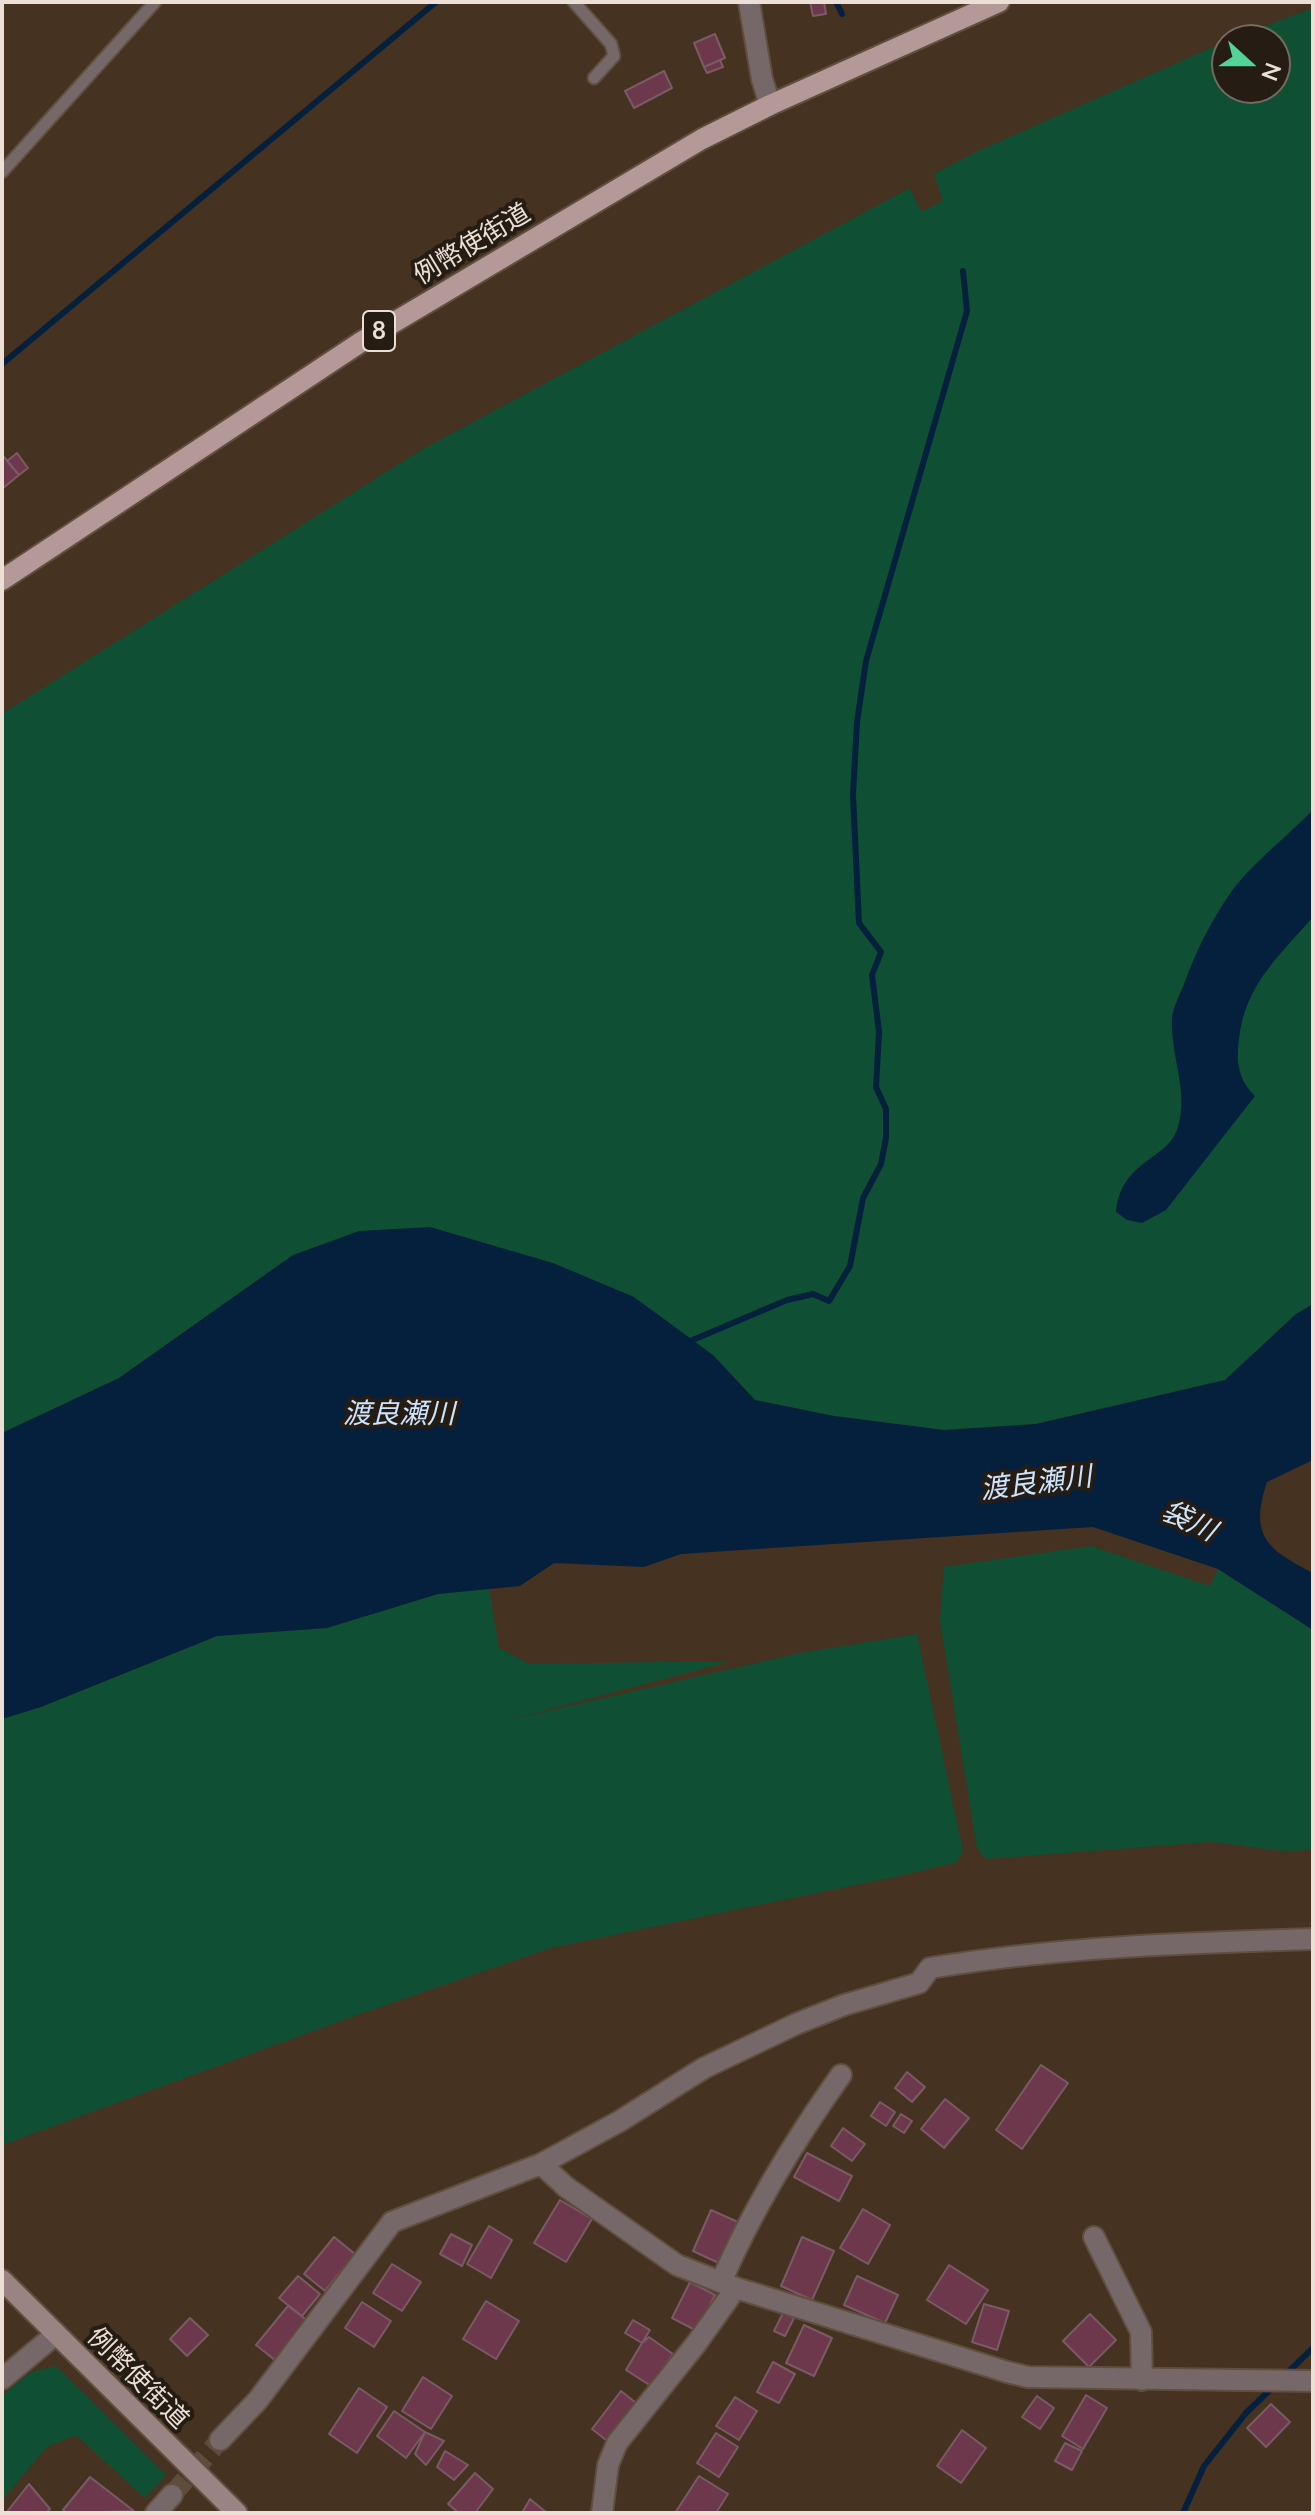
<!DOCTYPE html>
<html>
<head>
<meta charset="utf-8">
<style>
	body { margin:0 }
	#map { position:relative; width:1315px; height:2515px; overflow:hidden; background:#453221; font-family:Lato,sans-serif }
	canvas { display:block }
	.frame { position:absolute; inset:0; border:4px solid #ecdfd5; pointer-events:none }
	.north { position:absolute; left:1211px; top:24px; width:80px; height:80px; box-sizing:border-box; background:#251c14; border:2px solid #756a61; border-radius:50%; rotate:111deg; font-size:22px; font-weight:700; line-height:32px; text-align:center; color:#ecdfd5 }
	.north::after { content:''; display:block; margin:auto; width:28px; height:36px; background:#52d397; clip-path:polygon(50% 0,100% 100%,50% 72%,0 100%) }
</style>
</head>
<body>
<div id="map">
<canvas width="1315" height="2515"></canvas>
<div class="frame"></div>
<div class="north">N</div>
</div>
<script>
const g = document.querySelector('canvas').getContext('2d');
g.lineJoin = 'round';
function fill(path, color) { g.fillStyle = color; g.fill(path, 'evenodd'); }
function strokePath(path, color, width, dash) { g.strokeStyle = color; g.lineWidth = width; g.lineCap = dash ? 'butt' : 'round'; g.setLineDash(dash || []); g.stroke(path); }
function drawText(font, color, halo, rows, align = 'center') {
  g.font = font + ' Lato,"Noto Sans JP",sans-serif'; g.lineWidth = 8; g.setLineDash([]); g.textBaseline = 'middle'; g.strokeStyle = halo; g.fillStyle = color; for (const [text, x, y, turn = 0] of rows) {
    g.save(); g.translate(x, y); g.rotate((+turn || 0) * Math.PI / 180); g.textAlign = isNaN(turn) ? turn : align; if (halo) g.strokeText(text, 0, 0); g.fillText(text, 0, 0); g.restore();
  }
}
fill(new Path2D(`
	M1313,8V1304L1296,1314L1225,1380L1036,1424L944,1430L834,1416L755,1400L713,1355L293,1255L119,1378L2,1433V714L423,449L910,188L921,212L943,201L934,174L976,152L1227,41V88H1275V40H1229Z
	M1091,1546L1210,1586L1218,1569L1313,1630V1850L1283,1851L1211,1842L986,1859L977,1848L940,1621L944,1567Z
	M489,1589L499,1648L529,1664L732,1661L505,1721L800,1653L917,1634L963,1851L957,1862L899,1876L551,1948L360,2014L2,2145V1719L41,1707L217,1636L327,1628L438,1594Z
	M56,2366L166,2475L145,2498L76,2435L47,2447L2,2500V2395L31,2372Z`), '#0f5034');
fill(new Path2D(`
	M1313,810V917C1279,956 1245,985 1239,1039C1236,1062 1238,1079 1255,1096L1166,1210L1142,1223L1127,1220L1116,1212C1121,1159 1168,1161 1178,1127C1189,1091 1170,1055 1172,1018C1173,1007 1180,994 1184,984C1196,951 1211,921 1231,892C1250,866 1289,834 1313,810Z
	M430,1227L553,1263L634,1297L713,1355L755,1400L834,1416L944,1430L1036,1424L1225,1380L1296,1314L1313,1304V1460L1267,1482C1249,1536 1267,1549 1313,1573V1630L1218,1569L1093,1527L681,1554L644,1567L554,1563L520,1586L438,1594L327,1628L217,1636L41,1707L2,1719V1433L119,1378L293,1255L359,1231Z`), '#05203d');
strokePath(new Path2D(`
	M836,2L842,14
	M2,364L436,2
	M688,1342L787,1300L813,1294L829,1301L850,1266L863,1198L881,1164L886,1138V1109L876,1087L879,1032L872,975L881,952L859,923L853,795L857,722L866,661L967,311L963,271
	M1284,2376L1313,2348
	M1183,2513L1204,2466L1246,2413L1273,2387`), '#05203d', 6);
const building = new Path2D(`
	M810,2H824L826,14L813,16Z
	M715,34L725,58L704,67L694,43Z
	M720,60L723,67L707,73L704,67Z
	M664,71L672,88L634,108L625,91Z
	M17,453L28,468L19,475L7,461Z
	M4,457L19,475L2,489V458Z
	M1041,2065L1068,2083L1022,2149L996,2130Z
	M907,2072L925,2087L912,2102L895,2088Z
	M945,2099L969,2118L944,2148L921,2129Z
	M880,2102L895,2112L886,2126L871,2116Z
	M901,2114L912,2121L904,2133L893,2126Z
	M843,2128L865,2144L852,2161L831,2146Z
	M807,2153L852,2176L839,2201L794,2177Z
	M560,2200L592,2219L566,2262L534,2243Z
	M863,2209L890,2225L868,2264L840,2248Z
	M711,2210L740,2223L721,2264L693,2251Z
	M489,2226L512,2240L491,2278L467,2264Z
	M451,2234L472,2245L462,2266L440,2254Z
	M334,2237L355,2254L325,2291L304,2274Z
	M802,2237L834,2251L812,2300L781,2286Z
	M392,2264L421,2282L402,2311L373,2293Z
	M949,2265L988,2290L966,2324L927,2300Z
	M298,2276L320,2294L302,2316L279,2298Z
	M857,2276L898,2295L885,2323L844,2305Z
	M690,2282L715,2295L697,2331L672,2318Z
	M486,2301L519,2321L496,2359L463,2339Z
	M362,2302L391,2321L374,2347L345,2328Z
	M984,2304L1009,2311L997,2350L972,2342Z
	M288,2306L308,2321L276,2361L256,2345Z
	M783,2313L794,2318L785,2336L774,2331Z
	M1090,2314L1116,2340L1089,2367L1063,2341Z
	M190,2318L208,2335L187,2356L170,2339Z
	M633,2320L650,2330L642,2343L625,2333Z
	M804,2325L832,2338L814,2376L786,2363Z
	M649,2337L673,2354L651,2386L626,2370L642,2343Z
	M773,2362L795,2374L779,2403L757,2392Z
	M423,2377L452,2396L431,2429L402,2411Z
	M359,2388L387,2407L357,2453L329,2434Z
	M621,2391L640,2406L611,2444L592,2429Z
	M1086,2395L1107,2408L1083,2449L1062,2436Z
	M1037,2396L1054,2408L1040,2429L1022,2417Z
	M735,2397L757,2411L739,2440L716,2426Z
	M1271,2404L1290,2422L1266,2447L1247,2428Z
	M394,2411L425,2432L406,2458L377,2436Z
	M962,2430L986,2448L961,2483L937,2466Z
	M425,2432L444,2441L426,2465L415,2454Z
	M716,2433L738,2447L719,2477L697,2463Z
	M1065,2443L1082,2451L1072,2470L1055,2461Z
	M445,2451L468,2465L454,2480L437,2467Z
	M475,2473L493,2489L475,2513H459L448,2504Z
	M699,2476L728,2494L716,2513H675Z
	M90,2477L134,2511L68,2513L63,2510Z
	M29,2484L50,2509L46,2513H6Z
	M530,2499L547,2513H522Z`);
fill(building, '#6e384c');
strokePath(building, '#785b65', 2);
strokePath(new Path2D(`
	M172,2495L220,2440`), '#5e4c3c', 20, [20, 10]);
const service = new Path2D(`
	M574,2L611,44L614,56L594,78
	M2,172L155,2`);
const minor = new Path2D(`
	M541,2164L566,2187L677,2265L736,2288L1007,2372L1028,2377L1313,2381
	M1094,2237L1141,2332L1142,2380
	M721,2282C753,2208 794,2141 841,2075
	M2,2379L56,2334
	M220,2440L258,2400L392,2222L541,2164L620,2121L704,2068L796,2024L844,2005L919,1983L930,1968C1057,1947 1185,1943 1313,1939
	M156,2513L172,2495
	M602,2513L608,2465L617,2443L696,2344L736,2288`);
const tertiary = new Path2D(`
	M749,2L762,79L770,105`);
const secondary = new Path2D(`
	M2,2280L237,2513`);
const primary = new Path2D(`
	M2,580L361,342L702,139L770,105L999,2`);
strokePath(service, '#604e3e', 15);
strokePath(minor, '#604e3e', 24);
strokePath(tertiary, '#604e3e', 24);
strokePath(secondary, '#604e3e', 24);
strokePath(primary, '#604e3e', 24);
strokePath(service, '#766868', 11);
strokePath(minor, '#766868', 20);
strokePath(tertiary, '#766868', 20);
strokePath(secondary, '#9a8483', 20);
strokePath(primary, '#b59998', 20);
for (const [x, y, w] of [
	[379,331,32]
]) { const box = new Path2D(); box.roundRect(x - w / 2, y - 20, w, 40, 6); g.fillStyle = '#251c14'; g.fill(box); strokePath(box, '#ecdfd5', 2); }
drawText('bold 24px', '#ecdfd5', null, [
	["8",379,331]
]);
drawText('26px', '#ecdfd5', '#251c14', [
	["例幣使街道",472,244,-31],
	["例幣使街道",138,2378,45]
]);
drawText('italic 28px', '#cde4ff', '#251c14', [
	["渡良瀬川",399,1414],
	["渡良瀬川",1036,1483,-7],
	["袋川",1189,1521,25]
]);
</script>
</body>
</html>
